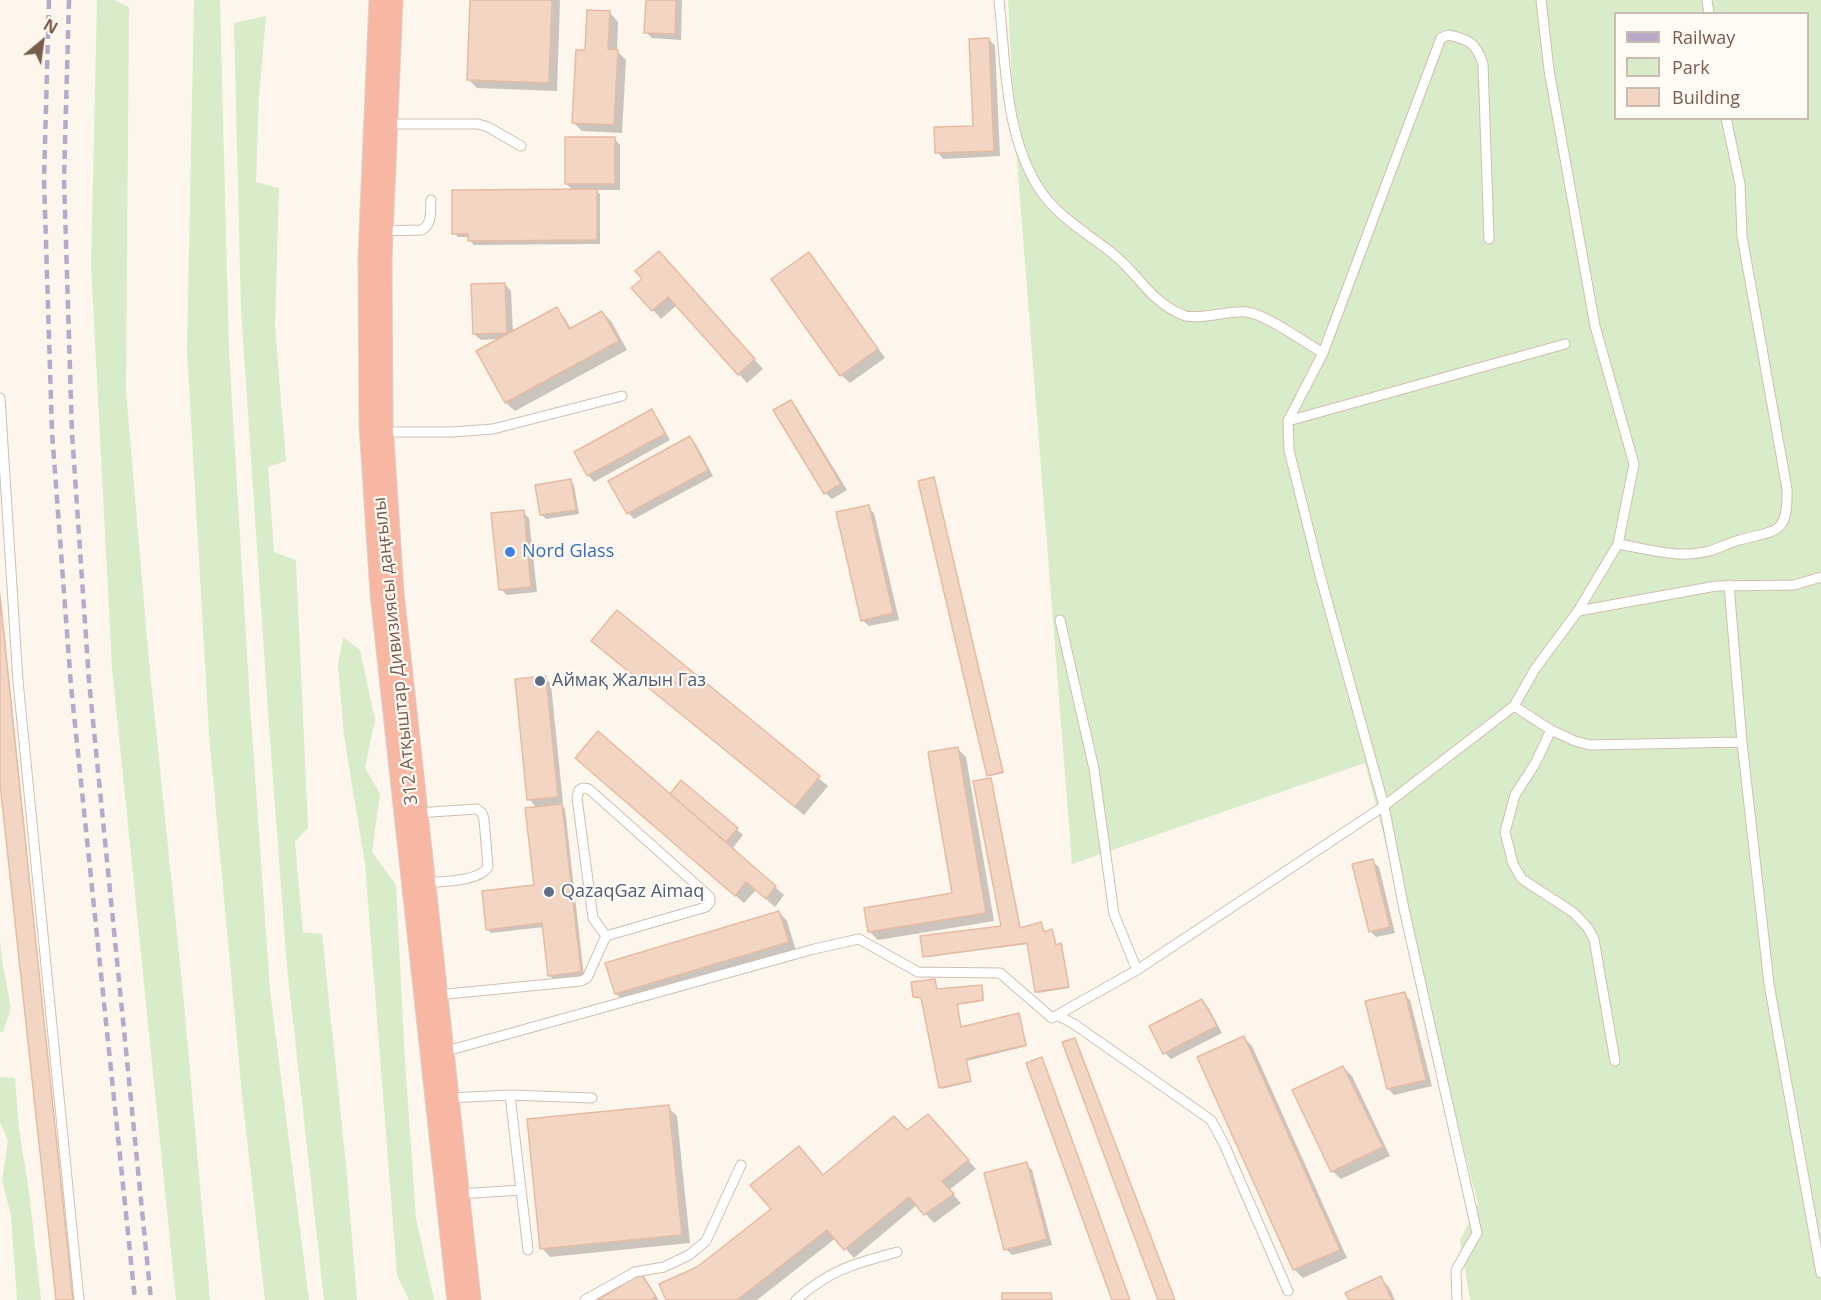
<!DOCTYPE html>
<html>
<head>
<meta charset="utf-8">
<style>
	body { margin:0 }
	#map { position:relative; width:1821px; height:1300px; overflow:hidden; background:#fdf6ec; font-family:"Open Sans",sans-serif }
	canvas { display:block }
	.legend { position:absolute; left:1614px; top:12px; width:195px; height:108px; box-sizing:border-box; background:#fffaf3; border:2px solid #cabbb1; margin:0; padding:8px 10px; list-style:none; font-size:18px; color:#7a5c4d }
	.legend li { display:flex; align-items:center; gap:12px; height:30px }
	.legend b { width:30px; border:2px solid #cabbb1 }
	.north { position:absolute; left:12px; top:12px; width:60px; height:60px; -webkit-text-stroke:4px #fffaf3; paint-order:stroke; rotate:29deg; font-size:16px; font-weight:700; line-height:24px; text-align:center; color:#7a5c4d }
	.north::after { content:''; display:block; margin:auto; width:21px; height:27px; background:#7a5c4d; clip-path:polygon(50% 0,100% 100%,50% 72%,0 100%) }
</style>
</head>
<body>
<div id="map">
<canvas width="1821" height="1300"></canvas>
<ul class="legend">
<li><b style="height:8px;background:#b9a8c9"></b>Railway</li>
<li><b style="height:16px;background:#d8ecc9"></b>Park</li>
<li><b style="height:16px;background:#f3d5c3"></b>Building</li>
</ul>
<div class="north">N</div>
</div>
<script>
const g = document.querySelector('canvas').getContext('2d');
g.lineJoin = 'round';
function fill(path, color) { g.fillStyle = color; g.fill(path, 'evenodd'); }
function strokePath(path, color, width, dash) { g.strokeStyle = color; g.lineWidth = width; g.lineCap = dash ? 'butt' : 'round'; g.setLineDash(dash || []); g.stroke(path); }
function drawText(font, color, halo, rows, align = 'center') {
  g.font = font + ' "Open Sans",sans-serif'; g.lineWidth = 4.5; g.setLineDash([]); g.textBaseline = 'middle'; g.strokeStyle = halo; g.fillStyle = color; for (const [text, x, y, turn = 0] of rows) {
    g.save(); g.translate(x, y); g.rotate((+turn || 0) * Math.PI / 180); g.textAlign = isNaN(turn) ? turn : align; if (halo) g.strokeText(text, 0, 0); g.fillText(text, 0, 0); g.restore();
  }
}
fill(new Path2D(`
	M97,0H114L129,7L126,391L149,661L184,1003L210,1300H176L112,667L91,265Z
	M194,0H220L229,351L250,704L270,990L309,1300H265L242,1095L209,734L187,350Z
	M1008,0H1821V1300H1470L1460,1240L1478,1204L1365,763L1072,864L1014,122ZM1616,14H1808V118H1616Z
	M266,16L259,97L256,182L279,188L275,326L286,461L268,467L274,552L296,560L308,828L295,842L303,932L322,934L346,1165L357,1300H324L287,967L269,726L241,310L234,23Z
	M343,637L360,650L375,720L365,768L380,794L372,852L396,885L405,1061L416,1218L434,1300H409L397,1275L365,864L344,736L338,664Z
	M0,939L2,960L11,1008L3,1032H0Z
	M0,1077L15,1078L19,1128L30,1199L41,1300H17L11,1215L2,1181L8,1140L0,1122Z`), '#d8ecc9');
fill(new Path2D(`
	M471,0H560L557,91L477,88L468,79Z
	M647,0H682L681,40L652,38L646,32Z
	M610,13L618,22L617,51L626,60L622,133L582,131L573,122L586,51Z
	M989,39L995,46L1000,156L943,159L937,152L974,127Z
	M614,138L620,145V190H595L600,194V244L474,245L470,241V237H458L454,233L573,190L566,184Z
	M809,254L817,263L885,358L850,383L841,375Z
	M667,261L763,369L747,383L677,305L661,319L653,310Z
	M505,284L511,291L513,333L556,309L565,318L571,329L602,312L611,321L627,350L515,411L506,403L478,351L501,339L481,340L474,334Z
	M790,402L797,408L847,490L832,499L825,493L776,411Z
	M652,411L658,418L670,440L594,482L588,475Z
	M690,438L696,444L713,476L634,519L628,513Z
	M933,479L1004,773L990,776L989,775Z
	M570,481L574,485L579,514L546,519L542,515Z
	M868,507L874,513L899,620L869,626L862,620Z
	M523,512L529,518L537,592L507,595L501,589Z
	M0,590L73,1300H57L0,769Z
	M617,612L828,786L804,815L602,649Z
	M545,678L551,684L563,803H559L565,809L584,976L553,979L549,975L544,927L491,933L488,929L536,887L537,808L529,799Z
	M957,748L966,757L994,921L878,940L870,932L954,894Z
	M585,766L670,796L682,782L743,835L732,849L784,895L775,907L756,890L744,903Z
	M991,779L1021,929L1042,925L1045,933L1052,930L1053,932L1057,946H1062L1069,988L1038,993L1036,992L1029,944L926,957L924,956L1002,927Z
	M1372,861L1379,867L1395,933L1376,937L1370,931Z
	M779,912L787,921L796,951L625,1002L616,994L607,964Z
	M934,981L937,991L981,986L983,988L984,1001L957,1005L962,1028L1019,1015L1027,1046L967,1061L971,1082L942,1089L922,999L915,996Z
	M1404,994L1410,1000L1432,1086L1394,1095L1388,1089Z
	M1202,1000L1208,1007L1222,1033L1171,1059L1165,1053Z
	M1244,1038L1252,1046L1347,1258L1303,1278L1294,1269Z
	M1343,1067L1352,1076L1390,1156L1341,1179L1332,1171Z
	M668,1107L677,1116L690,1243L550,1257L542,1248Z
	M937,1125L976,1169L949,1190L961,1203L934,1223L917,1205L854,1258L836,1238L757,1300H668L698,1268L824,1176L907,1131Z
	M1026,1164L1032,1170L1052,1245L1012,1255L1006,1249Z
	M641,1275L659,1300H601Z
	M1380,1278L1389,1287L1395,1300H1350Z`), '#0003');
const building = new Path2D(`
	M470,0H552L549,83L467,80Z
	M646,0H676L675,34L644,33Z
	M587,10L610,11L608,49L618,50L614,125L572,123L576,50H585Z
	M989,38L994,151L935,153L934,127L973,126L969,39Z
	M565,137H615V184H565Z
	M597,189V240L468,241V234H452V190Z
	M659,251L755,359L738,375L668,297L652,311L631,288L642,279L635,271Z
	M809,252L878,349L840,376L771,279Z
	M505,283L507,333L473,334L471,284Z
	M557,307L569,329L602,311L619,341L505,403L476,351Z
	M791,400L841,484L824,494L773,410Z
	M652,409L665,434L587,476L574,452Z
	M690,436L708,470L627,514L608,481Z
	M934,477L1003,772L987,776L918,481Z
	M571,479L576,510L540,515L535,485Z
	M869,505L893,613L861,621L836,512Z
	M524,510L531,587L499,590L491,513Z
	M0,597L73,1300H56L0,783Z
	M617,610L820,776L795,807L591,641Z
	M546,676L558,797L527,800L515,679Z
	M598,731L776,886L766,899L746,882L735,896L575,758Z
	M958,747L986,913L868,932L864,908L952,893L928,752Z
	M991,778L1020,928L1041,922L1044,932L1052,929L1056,945L1061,943L1069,987L1035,992L1027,943L923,957L920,936L1001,926L973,781Z
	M681,780L738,828L726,842L670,794Z
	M562,804L581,972L548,976L542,923L486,930L482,891L534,885L525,808Z
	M1373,859L1390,927L1369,932L1352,864Z
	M779,911L789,942L615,994L605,963Z
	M935,979L937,989L982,985L983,1000L957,1004L961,1027L1019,1013L1026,1045L966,1059L971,1081L939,1088L921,998L913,997L911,982Z
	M1405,992L1426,1080L1387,1089L1365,1001Z
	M1202,999L1217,1026L1163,1054L1149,1026Z
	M1244,1036L1340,1250L1293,1270L1197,1057Z
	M1075,1038L1175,1300H1158L1062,1042Z
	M1042,1057L1130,1300H1112L1026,1063Z
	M1343,1066L1383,1147L1331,1172L1292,1090Z
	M669,1105L682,1235L540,1249L527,1119Z
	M928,1114L969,1160L942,1181L954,1194L924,1215L909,1197L844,1250L827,1230L737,1300H666L659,1284L697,1267L771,1209L750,1185L799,1146L823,1175L894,1116L907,1130Z
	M1027,1162L1047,1239L1004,1250L984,1173Z
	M641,1273L656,1297L651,1300H598Z
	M1381,1276L1392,1300H1349L1345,1293Z
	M1002,1293H1051L1052,1300H1002Z`);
fill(building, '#f3d5c3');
strokePath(building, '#e6bba3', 1.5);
const lane = new Path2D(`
	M999,0C1006,63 1004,135 1040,190C1058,217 1087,233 1112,253C1139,274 1148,300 1183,315C1196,321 1230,310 1247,312C1267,315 1304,342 1323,353
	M1707,0L1709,14
	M385,124H478L488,127L521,146
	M381,231L421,230C433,225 430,210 431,200
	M1489,239L1483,64C1476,43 1469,39 1448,35L1441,38L1323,353L1288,421L1289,450L1320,575L1384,806L1514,706L1535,669L1578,611L1618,544L1634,464L1595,326L1549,70L1541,0
	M0,398L18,681L79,1300
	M1288,421L1565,344
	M382,432H452L493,429L622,396
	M1618,544C1647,549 1680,559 1709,551C1719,548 1729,543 1739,540C1777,530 1788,535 1787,489L1742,236L1740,184L1726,118
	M1729,585L1742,742L1769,984L1821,1273
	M1578,611L1716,586L1794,585L1821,577
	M1060,620L1094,769L1114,914L1137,970
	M1514,706L1551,730L1536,762L1515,795L1505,832L1513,864L1522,879L1574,913L1588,928L1594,939L1615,1061
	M1551,730L1575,741L1590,745L1742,742
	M416,813L477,809L482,813L484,819L488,867C479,882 441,881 425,883
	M437,995L581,981L587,978L606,936L706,907L710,902V897L589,789L583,788L579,790L577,798L593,918L606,936
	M1057,1015L1074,1024L1211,1120L1224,1144L1288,1291
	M443,1052L814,949L859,939L918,972L1000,973L1052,1018L1137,970L1384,806L1404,909L1477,1233L1456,1270L1457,1300
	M510,1095L528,1250
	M448,1098L510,1095L592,1098
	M458,1194L521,1190
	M585,1300L635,1272L664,1267L689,1255L706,1241L741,1165
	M796,1300C831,1269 854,1264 897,1252`);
const highway = new Path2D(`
	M386,0L375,258L376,424L387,593L464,1300`);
strokePath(lane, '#d1beb0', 11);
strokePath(highway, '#dad1cd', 35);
strokePath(lane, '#fff', 9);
strokePath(highway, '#f7b7a3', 33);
strokePath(new Path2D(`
	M49,0L44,179L52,432L71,686L135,1300
	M69,0L64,179L72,433L89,681L151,1300`), '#b9a8c9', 4.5, [9, 6]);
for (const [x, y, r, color] of [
	[510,552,6,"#3f7fe0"],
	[540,681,6,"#5c6f8a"],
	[549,892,6,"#5c6f8a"]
]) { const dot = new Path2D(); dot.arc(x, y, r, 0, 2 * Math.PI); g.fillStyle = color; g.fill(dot); strokePath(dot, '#fffaf3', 2); }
drawText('18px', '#366cbe', '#fffaf3', [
	["Nord Glass",522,552]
], 'left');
drawText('18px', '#7a5c4d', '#fffaf3', [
	["312 Атқыштар Дивизиясы даңғылы",396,651,-96]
]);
drawText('18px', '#4e5e75', '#fffaf3', [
	["Аймақ Жалын Газ",552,681],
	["QazaqGaz Aimaq",561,892]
], 'left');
</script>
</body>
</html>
